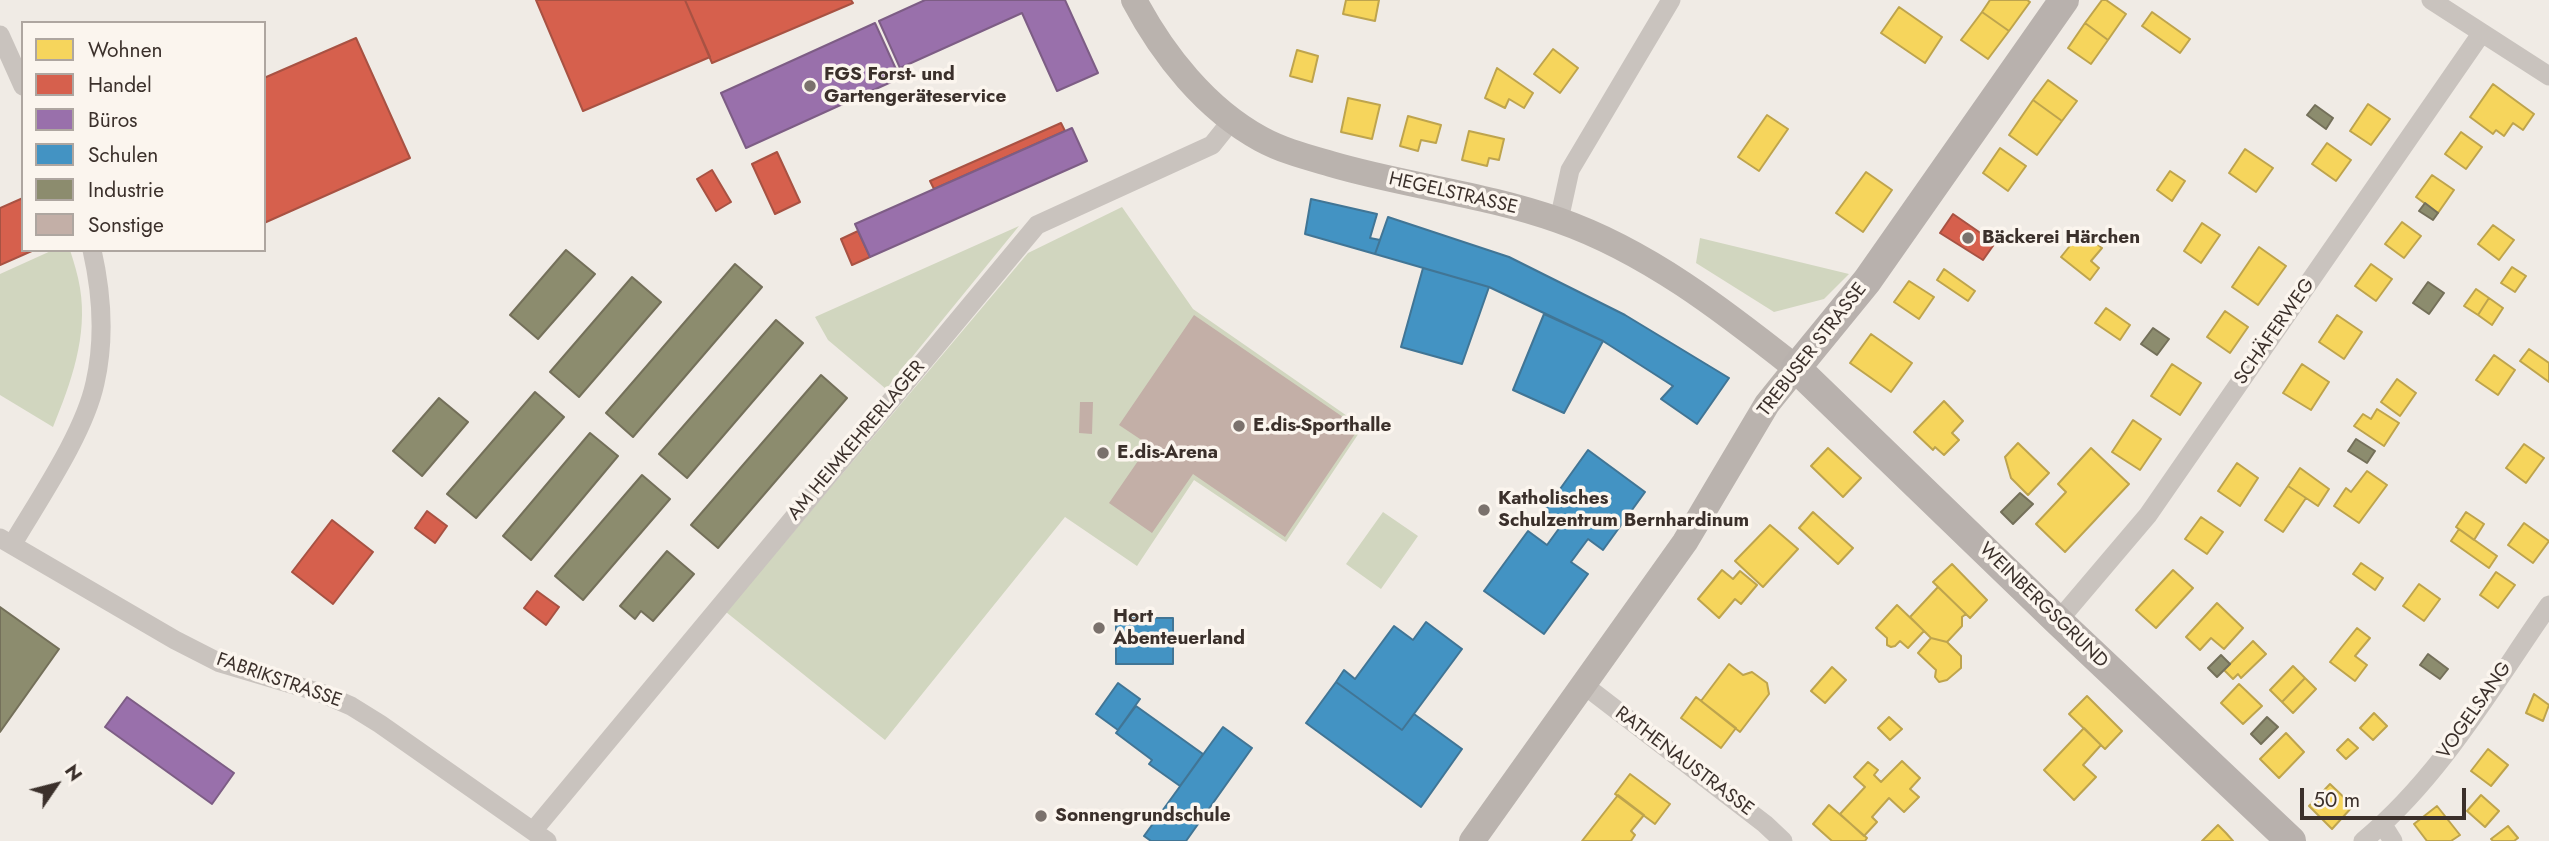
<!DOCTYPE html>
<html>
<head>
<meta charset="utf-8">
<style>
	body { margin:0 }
	#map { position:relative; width:2549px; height:841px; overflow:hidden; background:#f0ebe5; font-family:Jost,sans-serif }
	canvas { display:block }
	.legend { position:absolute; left:21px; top:21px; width:245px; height:231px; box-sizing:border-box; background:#fbf5ee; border:2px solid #aea6a0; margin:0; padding:9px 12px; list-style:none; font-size:21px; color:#3b302b }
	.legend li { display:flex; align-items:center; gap:14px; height:35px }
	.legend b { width:35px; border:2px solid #aea6a0 }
	.north { position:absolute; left:21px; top:750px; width:70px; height:70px; -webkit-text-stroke:5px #fbf5ee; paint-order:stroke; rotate:55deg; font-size:19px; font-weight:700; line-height:28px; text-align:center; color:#3b302b }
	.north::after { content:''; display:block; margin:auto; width:24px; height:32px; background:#3b302b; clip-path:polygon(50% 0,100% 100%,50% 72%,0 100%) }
	.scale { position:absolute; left:2300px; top:788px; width:166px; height:32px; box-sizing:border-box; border:4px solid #3b302b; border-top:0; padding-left:9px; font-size:21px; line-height:24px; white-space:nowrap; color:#3b302b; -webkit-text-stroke:5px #fbf5ee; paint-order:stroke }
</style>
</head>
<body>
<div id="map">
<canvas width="2549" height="841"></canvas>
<ul class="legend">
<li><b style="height:19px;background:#f6d55c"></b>Wohnen</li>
<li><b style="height:19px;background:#d6604d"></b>Handel</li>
<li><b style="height:19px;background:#9970ab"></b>Büros</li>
<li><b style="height:19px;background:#4393c3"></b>Schulen</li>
<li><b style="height:19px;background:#8c8c6e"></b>Industrie</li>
<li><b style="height:19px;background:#c3afa7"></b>Sonstige</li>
</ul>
<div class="north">N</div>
<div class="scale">50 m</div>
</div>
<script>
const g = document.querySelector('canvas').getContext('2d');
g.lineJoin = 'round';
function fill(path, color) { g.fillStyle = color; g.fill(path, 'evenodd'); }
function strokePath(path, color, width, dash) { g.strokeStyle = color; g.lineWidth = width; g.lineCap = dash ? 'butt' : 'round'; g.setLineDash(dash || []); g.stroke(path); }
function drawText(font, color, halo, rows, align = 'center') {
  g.font = font + ' Jost,sans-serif'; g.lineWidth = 7; g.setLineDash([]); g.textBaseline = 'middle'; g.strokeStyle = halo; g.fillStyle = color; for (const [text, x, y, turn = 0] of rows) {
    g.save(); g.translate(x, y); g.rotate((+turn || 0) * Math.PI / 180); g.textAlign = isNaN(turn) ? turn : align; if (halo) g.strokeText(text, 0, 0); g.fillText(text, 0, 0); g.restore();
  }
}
fill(new Path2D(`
	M1122,207L1193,309L1363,427L1286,542L1194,480L1137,566L1065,517L885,740L726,612L1028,253Z
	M1019,226L886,389L828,340L815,317Z
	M1700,238L1849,274L1824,299L1774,312L1696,263Z
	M53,250H70C74,263 78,275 80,288C88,336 71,383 53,427L0,395V274Z
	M1383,512L1418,536L1381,589L1346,564Z`), '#d1d6bf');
const homes = new Path2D(`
	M1346,0H1379L1375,21L1343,14Z
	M1990,0H2027L2030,2L2009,31L1982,12Z
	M2102,0H2106L2126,14L2108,40L2085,23Z
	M1899,7L1942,37L1925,63L1881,33Z
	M1982,12L2009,31L1988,59L1961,40Z
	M2152,12L2190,39L2180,53L2142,26Z
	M2085,23L2108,40L2091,64L2068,48Z
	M1553,49L1578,68L1560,93L1534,74Z
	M1297,50L1318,56L1312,82L1290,76Z
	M1497,68L1533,93L1524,108L1509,99L1505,108L1485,98Z
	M2048,80L2077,101L2062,121L2033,100Z
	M2493,84L2534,114L2523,130L2513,123L2504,136L2496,130L2493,134L2470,117Z
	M1348,98L1380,105L1372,139L1341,132Z
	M2033,100L2062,121L2037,155L2009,135Z
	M2368,104L2390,119L2371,145L2350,131Z
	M1767,115L1788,129L1759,171L1738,157Z
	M1408,116L1441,125L1436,143L1421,140L1418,151L1400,146Z
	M1469,131L1504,139L1499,160L1489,158L1487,166L1462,160Z
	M2461,132L2482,147L2466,169L2445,154Z
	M2327,143L2351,160L2336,181L2312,164Z
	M2000,148L2026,166L2008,191L1983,173Z
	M2245,149L2273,168L2256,192L2229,173Z
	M2170,171L2185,181L2172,201L2157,190Z
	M1866,172L1892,190L1863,232L1836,213Z
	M2432,175L2454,190L2438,213L2416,197Z
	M2402,222L2421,236L2404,258L2385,244Z
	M2202,223L2220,235L2201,263L2184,251Z
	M2493,225L2514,240L2499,260L2478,244Z
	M2081,232L2102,248L2091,261L2099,268L2090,280L2061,257Z
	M2259,247L2286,266L2258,305L2232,287Z
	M2371,264L2392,279L2376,301L2355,286Z
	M2512,267L2526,276L2515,292L2501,283Z
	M1944,269L1975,291L1968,301L1937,280Z
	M1909,281L1934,297L1919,319L1894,302Z
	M2476,289L2489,298L2478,315L2464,306Z
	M2489,298L2503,308L2492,325L2478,315Z
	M2106,308L2130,325L2120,340L2095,323Z
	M2225,311L2248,327L2230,353L2207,337Z
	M2337,315L2362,332L2344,359L2319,342Z
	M1871,334L1912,363L1891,392L1850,363Z
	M2529,349L2549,363V382L2520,361Z
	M2494,355L2515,370L2498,395L2476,380Z
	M2172,364L2201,383L2180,415L2151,396Z
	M2302,364L2329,382L2311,410L2283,393Z
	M2397,379L2416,393L2400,416L2381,402Z
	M1944,401L1963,421L1952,433L1959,440L1944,455L1935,447L1933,450L1914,432Z
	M2377,409L2399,423L2384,446L2354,426L2363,414L2371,419Z
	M2133,420L2161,439L2140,470L2112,452Z
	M2018,443L2049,473L2028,495L2011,478L2005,457Z
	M2524,444L2544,458L2526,483L2506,468Z
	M1828,448L1861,478L1843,497L1811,466Z
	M2091,448L2129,484L2065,552L2036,524L2066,492L2058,484Z
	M2237,463L2258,478L2240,506L2218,491Z
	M2300,468L2329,489L2318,506L2288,486Z
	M2367,471L2387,485L2359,523L2334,506L2346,488L2351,492Z
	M2288,486L2306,498L2283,532L2265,520Z
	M1813,512L1853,548L1838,564L1799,528Z
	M2466,512L2484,524L2474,540L2456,527Z
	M2201,517L2223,532L2207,554L2185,539Z
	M2524,523L2549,541L2533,563L2508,545Z
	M1770,525L1798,549L1763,587L1735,561Z
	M2459,529L2497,556L2489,568L2451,541Z
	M2361,563L2383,578L2375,590L2353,574Z
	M1952,564L1987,600L1970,618L1933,582Z
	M1722,570L1733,579L1740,571L1757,585L1741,604L1735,599L1719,618L1698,599Z
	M2173,570L2193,588L2156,628L2136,610Z
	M2496,572L2515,585L2498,608L2480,595Z
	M2419,584L2440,599L2424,621L2403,606Z
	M1938,587L1966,614L1962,617V626L1947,642L1931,638L1910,617Z
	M2217,603L2243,628L2224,649L2211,638L2200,650L2186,637Z
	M1897,605L1924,631L1908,648L1900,641L1895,646L1891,647L1887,645V638L1876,628Z
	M2357,628L2370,638L2355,656L2367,665L2355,681L2330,662Z
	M1931,638L1947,642L1961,656V668L1947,680L1939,682L1935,677L1936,670L1918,653Z
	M2253,641L2266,654L2241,678L2238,674L2233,679L2224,670Z
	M1729,664L1743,675L1752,672L1767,683L1769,694L1740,732L1701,701Z
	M2293,666L2305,678L2282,702L2270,690Z
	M1832,667L1846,680L1825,703L1811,691Z
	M2305,678L2316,689L2293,713L2282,702Z
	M2239,684L2262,706L2243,724L2221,703Z
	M2534,694L2549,705L2543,721L2526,713Z
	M2087,696L2122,731L2105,749L2069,714Z
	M1696,697L1736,728L1721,748L1681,718Z
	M2374,713L2387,726L2373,740L2360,728Z
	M1889,717L1902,729L1890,740L1878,728Z
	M2084,728L2101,745L2083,765L2096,777L2074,800L2044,770Z
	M2286,733L2304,752L2279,778L2260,759Z
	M2348,739L2358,748L2346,759L2337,750Z
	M2488,749L2508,765L2491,786L2471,771Z
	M1902,761L1920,778L1910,789L1919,797L1904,812L1889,798L1872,817L1877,822L1864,836L1840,814L1865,787L1854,777L1868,762L1878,770L1874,775L1881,782Z
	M1630,774L1670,804L1655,824L1615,794Z
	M2330,784L2353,806L2332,829L2309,806Z
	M1618,795L1644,815L1631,831L1635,835L1631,841H1582Z
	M2481,795L2499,811L2485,827L2467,811Z
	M1829,805L1867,838L1865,841H1832L1813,824Z
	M2437,806L2460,835L2451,841H2427L2414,824Z
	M2218,825L2226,833L2233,841H2202Z
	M2508,826L2518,838L2514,841H2493L2491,839Z`);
fill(homes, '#f6d55c');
strokePath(homes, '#bea44d', 2);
const shops = new Path2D(`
	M536,0H685L710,57L583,111Z
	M685,0H851L853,3L712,63Z
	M356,38L410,158L264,223V78Z
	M1061,123L1065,131L934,189L930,181Z
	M777,152L800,202L775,214L752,164Z
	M712,170L731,202L716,211L697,179Z
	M23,198V250H34L0,265V208Z
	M1953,214L1995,243L1983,260L1940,233Z
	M858,231L870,257L852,265L841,239Z
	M427,511L447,526L435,543L415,528Z
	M332,520L373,552L333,604L292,572Z
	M537,591L559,607L546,625L524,608Z`);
fill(shops, '#d6604d');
strokePath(shops, '#a85243', 2);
const offices = new Path2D(`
	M925,0H1065L1098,73L1057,91L1022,13L900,68L879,21Z
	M875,23L900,78L746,148L721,93Z
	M1072,128L1087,161L870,257L855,224Z
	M127,697L234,773L212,804L105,727Z`);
fill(offices, '#9970ab');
strokePath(offices, '#7d5d85', 2);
const schools = new Path2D(`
	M1311,199L1377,214L1370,238L1380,240L1375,254L1305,234Z
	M1388,217L1509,257L1625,315L1729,378L1697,424L1661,399L1673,386L1603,341L1489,287L1375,254Z
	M1423,268L1489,287L1462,364L1401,347Z
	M1544,314L1603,341L1564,413L1513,390Z
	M1588,450L1645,492L1603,550L1588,539L1571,562L1588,574L1544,634L1484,591L1528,531L1547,545L1563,523L1545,510Z
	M1116,618H1173V664H1116Z
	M1426,622L1462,649L1402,730L1336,682L1344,670L1355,679L1394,626L1413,640Z
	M1336,682L1402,730L1414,714L1462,749L1421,807L1306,723Z
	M1118,683L1140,699L1118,730L1096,714Z
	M1136,706L1203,754L1180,786L1149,764L1152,760L1116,733Z
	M1223,727L1252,748L1186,841H1151L1144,836Z`);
fill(schools, '#4393c3');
strokePath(schools, '#417595', 2);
const industry = new Path2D(`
	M2315,105L2333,118L2326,129L2307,115Z
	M2425,203L2438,213L2433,220L2419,211Z
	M566,250L595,274L538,339L510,315Z
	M735,264L762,287L633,437L606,413Z
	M632,277L661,302L579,397L550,372Z
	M2428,282L2444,293L2429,314L2413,303Z
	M776,320L803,343L687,478L659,454Z
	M2153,328L2169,339L2157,355L2141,344Z
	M821,375L847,398L718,548L691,525Z
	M535,392L564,417L476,518L447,494Z
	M439,398L468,422L422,476L393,451Z
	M590,433L618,456L531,560L503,536Z
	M2356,439L2375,451L2367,463L2348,451Z
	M642,475L670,499L583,600L555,576Z
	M2020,493L2033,504L2013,524L2001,512Z
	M667,551L694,574L653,621L641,611L635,619L620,606Z
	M0,607L59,649L0,732Z
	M2428,654L2448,669L2440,679L2420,665Z
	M2221,655L2230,664L2217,677L2208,668Z
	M2267,717L2278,727L2261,744L2251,734Z`);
fill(industry, '#8c8c6e');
strokePath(industry, '#74705a', 2);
fill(new Path2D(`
	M1194,315L1359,428L1285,537L1193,474L1152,533L1109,503L1149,445L1119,425Z
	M1080,402H1093L1092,434L1079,433Z`), '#c3afa7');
strokePath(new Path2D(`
	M2431,0L2549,76
	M0,35L23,86
	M1559,220L1570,170L1671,0
	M0,538L175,640L220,663L321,693L351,706L380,724L547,841
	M12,545C39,499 84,434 95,383C105,339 102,294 92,250
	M2058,621L2148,515L2481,34
	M1584,685L1765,824L1783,841
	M2383,825L2393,841
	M533,831L1037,225L1212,145L1232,120
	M2363,841C2440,778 2493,685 2549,605`), '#c9c3be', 19);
strokePath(new Path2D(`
	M1134,0C1163,55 1206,109 1261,139C1283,151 1307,157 1331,164C1406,186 1485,194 1558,220C1647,251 1724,311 1796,368L1767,404L1685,542L1472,841`), '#bab3ae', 26);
strokePath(new Path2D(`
	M2064,0L1867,281L1796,368L2058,621L2291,841`), '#b8b1ad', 30);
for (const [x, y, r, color] of [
	[810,86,7,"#7a716c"],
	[1968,238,7,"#7a716c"],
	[1239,426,7,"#7a716c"],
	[1103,453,7,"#7a716c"],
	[1484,510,7,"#7a716c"],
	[1099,628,7,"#7a716c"],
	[1041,816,7,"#7a716c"]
]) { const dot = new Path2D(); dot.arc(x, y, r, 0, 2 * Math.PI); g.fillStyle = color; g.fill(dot); strokePath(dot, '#fbf5ee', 2.5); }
drawText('bold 19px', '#3b302b', '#fbf5ee', [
	["FGS Forst- und",824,75],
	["Gartengeräteservice",824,97],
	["Bäckerei Härchen",1982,238],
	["E.dis-Sporthalle",1253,426],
	["E.dis-Arena",1117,453],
	["Katholisches",1498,499],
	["Schulzentrum Bernhardinum",1498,521],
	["Hort",1113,617],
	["Abenteuerland",1113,639],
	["Sonnengrundschule",1055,816]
], 'left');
drawText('19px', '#3b302b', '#fbf5ee', [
	["HEGELSTRASSE",1453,194,13],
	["SCHÄFERWEG",2275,332,-55],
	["TREBUSER STRASSE",1813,350,-52],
	["AM HEIMKEHRERLAGER",857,441,-50],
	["WEINBERGSGRUND",2043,606,44],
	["FABRIKSTRASSE",279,681,19],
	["VOGELSANG",2475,711,-55],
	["RATHENAUSTRASSE",1684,762,37]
]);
</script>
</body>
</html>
